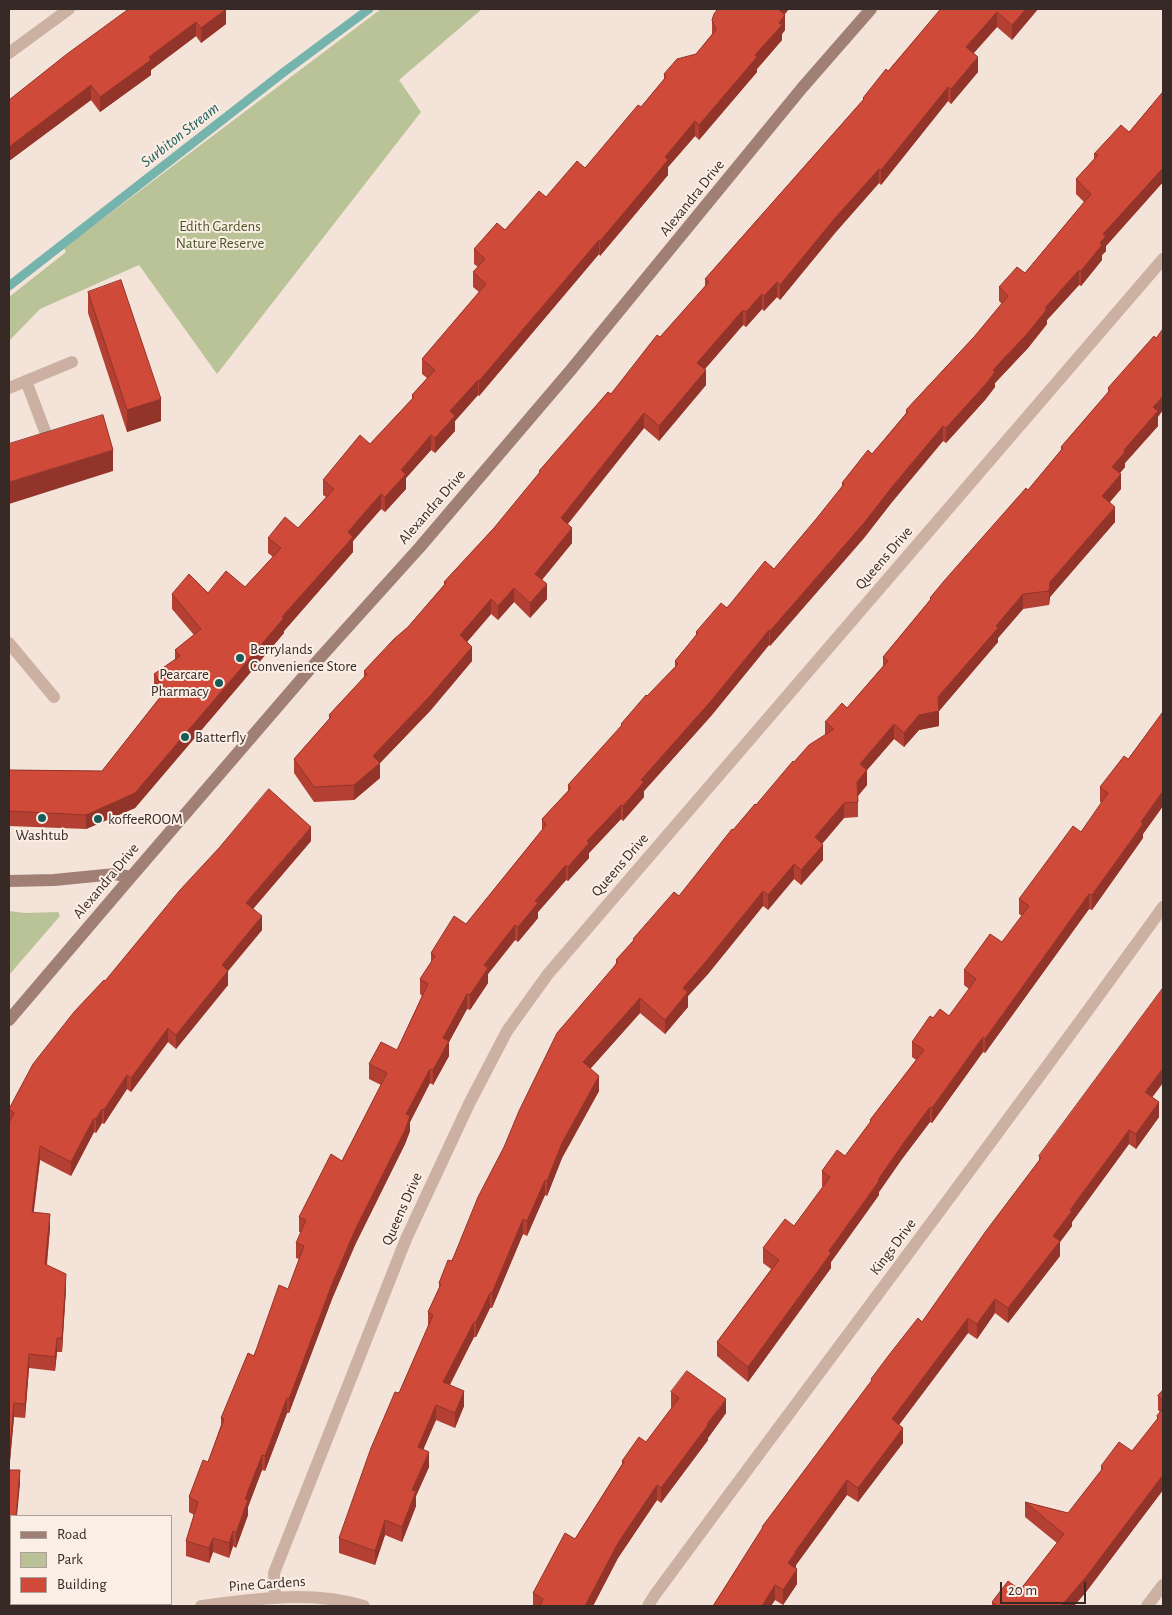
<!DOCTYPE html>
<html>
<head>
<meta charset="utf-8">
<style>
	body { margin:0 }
	#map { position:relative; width:1172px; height:1615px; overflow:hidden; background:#f3e3d8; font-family:"Alegreya Sans",sans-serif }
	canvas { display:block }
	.frame { position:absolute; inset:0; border:10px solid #372926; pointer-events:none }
	.legend { position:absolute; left:10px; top:1515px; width:162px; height:90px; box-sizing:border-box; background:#fbeee5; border:1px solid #ad9f99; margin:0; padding:6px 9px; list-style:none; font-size:15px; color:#372926 }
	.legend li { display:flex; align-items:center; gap:10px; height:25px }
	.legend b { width:25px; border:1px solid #ad9f99 }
	.scale { position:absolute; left:1000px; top:1582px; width:86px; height:22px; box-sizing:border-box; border:2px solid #372926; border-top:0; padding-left:6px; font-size:15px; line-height:18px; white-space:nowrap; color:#372926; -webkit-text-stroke:4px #fbeee5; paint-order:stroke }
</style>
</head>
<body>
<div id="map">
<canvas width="1172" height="1615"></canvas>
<div class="frame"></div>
<ul class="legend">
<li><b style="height:6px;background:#a07f75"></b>Road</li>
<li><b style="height:14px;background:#bac397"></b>Park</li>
<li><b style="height:14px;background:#d04a3a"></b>Building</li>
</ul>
<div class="scale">20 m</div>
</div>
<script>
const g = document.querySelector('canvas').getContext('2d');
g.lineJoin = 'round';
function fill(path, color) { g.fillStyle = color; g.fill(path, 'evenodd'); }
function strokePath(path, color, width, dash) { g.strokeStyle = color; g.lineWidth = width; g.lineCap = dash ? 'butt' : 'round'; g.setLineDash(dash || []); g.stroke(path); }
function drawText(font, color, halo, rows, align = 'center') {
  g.font = font + ' "Alegreya Sans",sans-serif'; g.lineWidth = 4; g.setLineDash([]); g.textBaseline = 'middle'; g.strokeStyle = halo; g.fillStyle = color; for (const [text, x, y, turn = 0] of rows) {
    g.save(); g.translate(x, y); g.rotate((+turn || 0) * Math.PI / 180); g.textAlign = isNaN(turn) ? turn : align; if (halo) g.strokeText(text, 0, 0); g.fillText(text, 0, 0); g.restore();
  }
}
fill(new Path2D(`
	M381,9H482L399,80L421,112L217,374L139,265L40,309L9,341V297L66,252L64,248Z
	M9,911L25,913L58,912L60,916L9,975Z`), '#bac397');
strokePath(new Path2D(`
	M9,286L284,72L369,9`), '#75b3ad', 9);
strokePath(new Path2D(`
	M26,381L46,434
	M9,643L54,697`), '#ccb1a3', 12);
strokePath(new Path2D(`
	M9,53L69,9
	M9,388L72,362
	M275,1597L274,1573L406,1239L469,1104L507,1031L548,974L1163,259
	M201,1606C255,1599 311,1590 364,1606
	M648,1606L654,1596C823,1366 996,1139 1163,907
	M1147,1606L1163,1585`), '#ccb1a3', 12);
strokePath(new Path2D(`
	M9,881L54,880L115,874L131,877
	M9,1020L131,877L310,669L420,547L570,371L802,88L871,9`), '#a07f75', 12);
fill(new Path2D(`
	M129,9L226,24L201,43L196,36L151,70V75L100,112L91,100L9,161V99V100Z
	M941,9H1038L1012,40L997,27L973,53L978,72L951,104L948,101L881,185L879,183L835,233L780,300L777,297L764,311L762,309L746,327L743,325L705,369L706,385L659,441L644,428L568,524L572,543L542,580L547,599L530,618L514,602L498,620L491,614L467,642L472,661L430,711L380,763V778L354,800L314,802L294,773V759L329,719V715L364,678V671L408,627L444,585V582L494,528L539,474V471L611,394L705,286V279L863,100V98L888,71Z
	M785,15V30L782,34V40L757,69V72L699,140L695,136L668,167V175L622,230L600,256L599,254L479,396L478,395L455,421V431L435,453L431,450L406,478V489L385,512L381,509L365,527L353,541V552L284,631V633L135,808L86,829L9,826V770L102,771L160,697L154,689V674L175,660V650L194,635L172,609V594L208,593L245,587L273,557L268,553V538L298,528L326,497L323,495V480L370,444L412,399V395L427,378L422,374V359L479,292L473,287V272L478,267L474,264V249L505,230L546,197L585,168L641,107L664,79V74L696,54L712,34V20Z
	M1163,92V182L1106,246V251L1102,255V260L1081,286L1079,285L1047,320V324L1028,348L995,383V387L985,400L946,443L943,441L892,502L864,538L770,646L769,645L711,716L644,791V797L623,821L621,819L589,853V858L568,881L566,880L538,912V918L518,942L515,940L488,974V983L470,1010L467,1009L449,1042V1056L433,1085L430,1083L410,1122V1131L405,1144L355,1245L332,1299L289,1413H287L265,1471L262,1470L248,1507V1515L236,1548L233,1546L229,1558L213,1552L209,1563L186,1556V1541L194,1515L189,1512V1497L208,1462L221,1425V1418L288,1289L299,1259L296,1258V1243L301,1232H299V1217L342,1161L381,1085L369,1079V1064L397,1050L422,996L420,994V979L431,963V953L466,924L542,830V819L568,791V785L621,727V724L675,667V661L696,635V632L774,569L817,518L842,487V483L872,454L906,413V410L974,337L1002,304L999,301V287L1025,273L1084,202L1076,194V179L1094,159V154L1129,132Z
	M88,292L161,421L127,432L88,313Z
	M1108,388L1158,417V426L1125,463V467L1120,473L1121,489L1110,502L1115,522L1050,597L1049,605L1023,609L998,638V642L939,711V726L919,730L904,747L894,739L867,770V785L858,796V817L844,818L822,844L823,860L801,885L794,879L768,910L763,906L708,974L688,996V1007L665,1034L640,1013L590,1069L599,1091L562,1158L547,1196L545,1195L527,1236L523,1234L492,1308H490L476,1337H474L450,1385L464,1406L455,1428L436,1420L423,1449L429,1467L416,1496V1506L402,1542L385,1535L375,1565L339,1553V1538L399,1393L428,1327V1312L439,1288V1283L616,963V960L633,941V939L679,896L733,830L756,805L794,762L825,735V722L847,708L883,666V657L930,600V598L1028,490L1061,450V447L1108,393Z
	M1163,712V806L1143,834V838L1092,910L1089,909L985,1053L983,1052L932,1123L930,1122L902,1159L879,1192V1195L831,1262V1268L748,1382L717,1356V1342L771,1269L763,1263V1248L794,1226L823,1187L822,1186V1171L845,1156L870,1123V1120L916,1060L912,1057V1042L933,1018L949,1016L969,989L964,985V970L1002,942L1022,916L1019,914V899L1081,832L1102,803L1100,802V787L1128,759Z
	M311,841L253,909L262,930L228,971V985L176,1049L168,1042L131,1092L127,1089L104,1124L102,1123L96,1133L94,1132L71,1176L40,1160L33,1213L50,1228L47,1265L66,1288L62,1352H57L55,1371L29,1368L25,1418L14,1417L9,1470L20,1484L11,1516V1561H9V1109L105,981Z
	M1152,1097L1159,1117L1136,1149L1129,1144L1072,1222V1226L1060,1242V1256L1008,1323L995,1313L977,1339L968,1333L899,1425L903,1443L858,1502L847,1495L796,1565L797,1584L783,1605L775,1600L771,1606H713L762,1529V1527L871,1382V1379L922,1322L1039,1161V1156Z
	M1163,1390V1490L1086,1592L1074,1606H992V1602L1020,1590L1057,1543L1025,1517V1502L1068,1513L1101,1471V1466L1132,1451L1157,1420V1416L1160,1412L1158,1410V1396Z
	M671,1392L726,1413L708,1438V1440L661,1503L657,1500L618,1558L593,1606H533V1593L575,1539L622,1464V1461L646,1442L672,1408L671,1407Z`), '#b34032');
fill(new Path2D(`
	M226,9V24L201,43V28Z
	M778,9H789L778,23Z
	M1026,9H1038L1012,40V25Z
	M997,12V27L966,62V47Z
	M785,15V30L782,34V40L757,69V72L699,140V125L755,55Z
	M196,22V36L151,70V75L100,112V97L149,57Z
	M978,57V72L951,104V89Z
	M91,85V100L9,161V147Z
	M948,87V101L881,185V170Z
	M695,121V136L668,167V175L600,256V241L665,157Z
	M1163,168V182L1106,246V251L1102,255V260L1081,286V271L1100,243L1103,234Z
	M879,169V183L835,233L780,300V285L835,218Z
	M599,240V254L479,396V381Z
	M1079,270V285L1047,320V324L1028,348L995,383V387L985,400L946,443V428L1045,308Z
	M777,282V297L764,311V296Z
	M762,294V309L746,327V312Z
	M743,310V325L697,378V363Z
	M706,370V385L659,441V426Z
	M478,380V395L455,421V431L435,453V438L450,411Z
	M1163,396V410L1158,417V426L1125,463V467L1112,482V467L1153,407Z
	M161,399V421L127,432V410Z
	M644,413V428L561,532V518Z
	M943,426V441L892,502L864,538L770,646V631Z
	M431,435V450L406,478V489L385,512V497L401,470Z
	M113,450V471L9,504V482Z
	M1121,474V489L1102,511V496Z
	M381,494V509L353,541V552L284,631V633L135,808L86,829V815L282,617L348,532Z
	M1115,507V522L1050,597L1049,605V591L1050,582Z
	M572,528V543L535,588V574Z
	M547,584V599L530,618V603Z
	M514,588V602L498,620V606Z
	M1023,594V609L998,638V642L939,711V726L919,730L904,747V733L919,715L938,697L996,626Z
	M491,599V614L460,650V635Z
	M769,630V645L711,716L644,791V797L623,821V806L641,780Z
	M472,647V661L430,711L380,763V778L354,800V785L373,756Z
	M894,724V739L867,770V785L857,797V782L860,764Z
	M1163,791V806L1143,834V838L1092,910V895L1141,822Z
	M844,803V818L815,852V837Z
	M621,805V819L589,853V858L568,881V867L587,841Z
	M311,827V841L246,917V903Z
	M823,845V860L801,885V870Z
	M794,864V879L768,910V895Z
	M566,865V880L538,912V918L518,942V927L535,901Z
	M763,891V906L708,974L688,996V1007L665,1034V1020L683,988Z
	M1089,894V909L985,1053V1039Z
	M262,916V930L228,971V985L176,1049V1035L222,965Z
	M515,925V940L488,974V983L470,1010V995L484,965Z
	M467,994V1009L449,1042V1056L433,1085V1070L443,1038Z
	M640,998V1013L583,1077V1062Z
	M168,1028V1042L131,1092V1078Z
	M983,1037V1052L932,1123V1108Z
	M1163,1068V1083L1145,1107V1092Z
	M430,1069V1083L410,1122V1131L405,1144L355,1245L332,1299L289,1413V1399L332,1284L406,1114Z
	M127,1075V1089L104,1124V1110Z
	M599,1076V1091L562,1158L547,1196V1181L562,1143Z
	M1159,1102V1117L1136,1149V1134Z
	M930,1107V1122L902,1159L879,1192V1195L831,1262V1268L748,1382V1367L902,1145Z
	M102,1109V1123L96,1133V1119Z
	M94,1118V1132L71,1176V1162Z
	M1129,1130V1144L1072,1222V1226L1060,1242V1256L1008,1323V1308L1070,1210Z
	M40,1146V1160L32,1227V1212Z
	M545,1180V1195L527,1236V1221Z
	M50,1214V1228L45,1278V1264Z
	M523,1219V1234L492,1308V1293Z
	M66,1274V1288L62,1352V1338Z
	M490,1293V1308L476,1337V1322Z
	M995,1299V1313L977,1339V1324Z
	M968,1318V1333L892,1434V1419Z
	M474,1322V1337L443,1397V1382Z
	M57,1338V1352L55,1371V1357Z
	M29,1354V1368L25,1418V1404Z
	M464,1391V1406L455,1428V1413Z
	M287,1398V1413L265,1471V1456Z
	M726,1399V1413L708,1438V1440L661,1503V1488Z
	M14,1403V1417L9,1473V1458Z
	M436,1405V1420L418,1462V1447Z
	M903,1428V1443L858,1502V1488Z
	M429,1452V1467L416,1496V1506L402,1542V1527L412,1490Z
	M262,1455V1470L248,1507V1515L236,1548V1533L245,1499Z
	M20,1470V1484L17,1516H16Z
	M1163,1475V1490L1086,1592L1074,1606H1061Z
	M847,1480V1495L796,1565V1567L788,1578V1563L795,1552Z
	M657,1485V1500L618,1558L593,1606H585L618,1543Z
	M385,1520V1535L375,1565V1551Z
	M233,1531V1546L229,1558V1543Z
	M213,1538V1552L209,1563V1548Z
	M797,1569V1584L783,1605V1590Z
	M775,1585V1600L771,1606H762Z`), '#923429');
const building = new Path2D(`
	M129,9H226L201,28L196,22L149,57L151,60L100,97L91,85L9,147V99V100L67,54Z
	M718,9H778L785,15L779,23L782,25L755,55L757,57L699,125L695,121L665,157L668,160L622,215L600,241L599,240L479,381L478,380L450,411L455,416L435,438L431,435L401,470L406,474L385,497L381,494L365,512L348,532L353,537L282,617L284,618L135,793L86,815L9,811V770L102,771L166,690L154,674L180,656L175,650L201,629L172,594L189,574L208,593L226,571L245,587L281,548L268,538L285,517L298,528L334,489L323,480L360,435L370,444L414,397L412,395L435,370L422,359L486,284L473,272L485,259L474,249L497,223L505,230L539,191L546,197L577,161L585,168L638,105L641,107L666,77L664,74L677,59L696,54L716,30L712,20L714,14Z
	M941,9H1026L1012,25L997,12L966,47L978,57L951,89L948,87L881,170L879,169L835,218L780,285L777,282L764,296L762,294L746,312L743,310L697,363L706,370L659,426L644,413L561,518L572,528L535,574L547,584L530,603L514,588L498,606L491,599L460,635L472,647L430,696L373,756L380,763L354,785L314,787L294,759L331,717L329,715L367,674L364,671L394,639L408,627L446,583L444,582L494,528L540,472L539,471L608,392L611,394L657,335L660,337L709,282L705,279L864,99L863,98L886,69L888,71Z
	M1163,92V168L1103,234L1106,236L1100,243L1102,245L1081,271L1079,270L1045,308L1047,309L1028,333L993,370L995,372L985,385L946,428L943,426L892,487L864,523L770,631L769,630L711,701L641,780L644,782L623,806L621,805L587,841L589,843L568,867L566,865L535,901L538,903L518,927L515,925L484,965L488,968L470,995L467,994L443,1038L449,1041L433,1070L430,1069L406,1114L410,1116L405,1130L355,1230L332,1284L289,1399L287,1398L265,1456L262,1455L245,1499L248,1500L236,1533L233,1531L229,1543L213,1538L209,1548L186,1541L198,1502L189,1497L203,1460L208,1462L224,1419L221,1418L248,1353L254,1356L279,1285L288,1289L304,1246L296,1243L306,1220L299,1217L331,1154L342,1161L387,1073L369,1064L381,1042L397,1050L428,984L420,979L435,956L431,953L454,916L466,924L546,825L542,819L571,788L568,785L622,725L621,724L646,695L647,696L678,664L675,661L698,633L696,632L721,603L727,608L765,561L774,569L817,518L844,484L842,483L868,450L872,454L908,412L906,410L974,337L1008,296L999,287L1017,267L1025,273L1091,194L1076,179L1098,155L1094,154L1121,125L1129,132Z
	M121,280L161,399L127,410L88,292Z
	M1163,329V396L1153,407L1158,411L1124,450L1125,452L1112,467L1121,474L1102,496L1115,507L1050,582L1049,591L1023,594L996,626L998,628L938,697L939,711L919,715L904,733L894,724L860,764L867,770L857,782L858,802L844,803L815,837L823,845L801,870L794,864L768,895L763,891L708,959L683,988L688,992L665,1020L640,998L583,1062L599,1076L562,1143L547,1181L545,1180L527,1221L523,1219L492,1293H490L476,1322H474L443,1382L464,1391L455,1413L436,1405L418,1447L429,1452L412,1490L416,1491L402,1527L385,1520L375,1551L339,1538L371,1448L395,1392L399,1393L433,1315L428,1312L441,1284L439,1283L448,1260L452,1261L478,1197L504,1147L519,1111L557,1033L618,962L616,960L634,940L633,939L674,892L679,896L732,829L733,830L755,804L756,805L793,761L794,762L809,745L834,729L825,722L842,703L847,708L888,661L883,657L931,599L930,598L944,581L1026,488L1028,490L1063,448L1061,447L1110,390L1108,388L1154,336L1156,338Z
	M103,415L113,450L9,482V444Z
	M1163,712V791L1141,822L1143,824L1092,895L1089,894L985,1039L983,1037L932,1108L930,1107L902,1145L878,1180L879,1181L829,1251L831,1253L748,1367L717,1342L779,1260L763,1248L785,1219L794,1226L830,1177L822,1171L837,1150L845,1156L871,1121L870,1120L924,1050L912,1042L930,1016L933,1018L940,1009L949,1016L976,979L964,970L990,934L1002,942L1029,906L1019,899L1073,826L1081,832L1108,793L1100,787L1124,756L1128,759Z
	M269,789L311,827L246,903L262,916L222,965L228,971L176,1035L168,1028L131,1078L127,1075L104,1110L102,1109L96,1119L94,1118L71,1162L40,1146L32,1212L50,1214L45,1264L66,1274L62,1338H57L55,1357L29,1354L25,1404L14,1403L9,1458V1123L14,1113L9,1109L33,1064L74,1012L104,980L105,981L180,890L219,848Z
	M1163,988V1068L1145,1092L1159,1102L1136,1134L1129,1130L1070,1210L1072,1211L1053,1236L1060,1241L1008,1308L995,1299L977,1324L968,1318L892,1419L903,1428L858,1488L847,1480L795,1552H796L788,1563L797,1569L783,1590L775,1585L762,1606H713L763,1527H762L872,1380L871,1379L889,1355L918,1318L922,1322L986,1231L1041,1158L1039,1156Z
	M687,1371L726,1399L707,1424L708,1425L661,1488L657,1485L618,1543L585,1606H540L543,1599L533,1593L565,1533L575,1539L624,1462L622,1461L639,1437L646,1442L679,1398L671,1392Z
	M1163,1390V1400L1158,1396Z
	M1163,1409V1475L1086,1577L1061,1606H997L992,1602L1008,1581L1020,1590L1064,1534L1025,1502L1068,1513L1103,1468L1101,1466L1119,1442L1132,1451L1158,1418L1157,1416Z
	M9,1470H20L16,1516H11V1547L9,1546Z`);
fill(building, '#d04a3a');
strokePath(building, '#923429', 1);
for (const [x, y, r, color] of [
	[240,658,5,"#185b57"],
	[219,683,5,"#185b57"],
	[185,737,5,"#185b57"],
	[42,818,5,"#185b57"],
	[98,819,5,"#185b57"]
]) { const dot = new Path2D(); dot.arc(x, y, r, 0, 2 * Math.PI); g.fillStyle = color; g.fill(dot); strokePath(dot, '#fbeee5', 2); }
drawText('15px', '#372926', '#fbeee5', [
	["Alexandra Drive",692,198,-51],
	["Alexandra Drive",432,507,-49],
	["Queens Drive",884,558,-49],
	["Queens Drive",620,865,-49],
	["Alexandra Drive",106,881,-50],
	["Queens Drive",402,1209,-66],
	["Kings Drive",893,1247,-53],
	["Pine Gardens",267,1584,-4]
]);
drawText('15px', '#4c5728', '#fbeee5', [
	["Edith Gardens",220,226],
	["Nature Reserve",220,243]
]);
drawText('15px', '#372926', '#fbeee5', [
	["Berrylands",250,649],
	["Convenience Store",250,666],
	["Pearcare",209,674,"right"],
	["Pharmacy",209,691,"right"],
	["Batterfly",195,737],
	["koffeeROOM",108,819],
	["Washtub",42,835,"center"]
], 'left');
drawText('italic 16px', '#185b57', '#fbeee5', [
	["Surbiton Stream",180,135,-38]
]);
</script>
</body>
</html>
